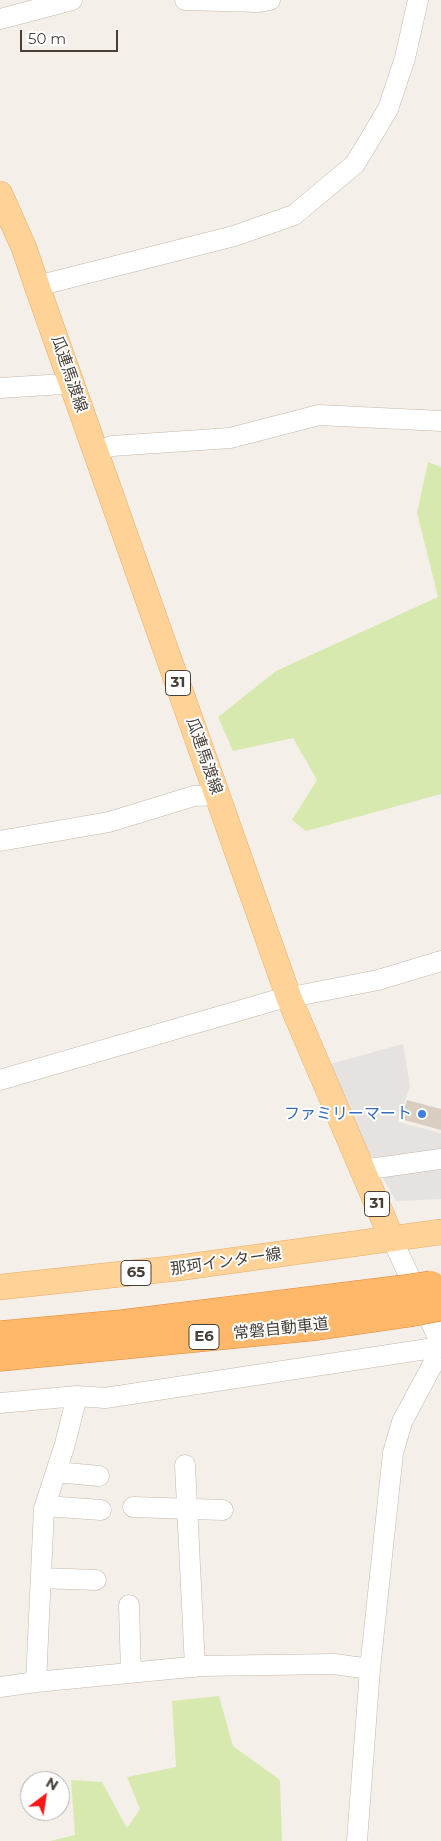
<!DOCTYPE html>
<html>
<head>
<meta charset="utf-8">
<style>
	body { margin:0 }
	#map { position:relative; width:441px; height:1841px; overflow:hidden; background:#f4efe8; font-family:Montserrat,sans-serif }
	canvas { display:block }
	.north { position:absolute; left:20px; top:1771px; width:50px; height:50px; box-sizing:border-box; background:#fff; border:1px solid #b6b2af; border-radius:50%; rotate:31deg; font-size:14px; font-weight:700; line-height:20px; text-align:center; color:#483f37 }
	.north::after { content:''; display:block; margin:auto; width:18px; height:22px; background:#fd1716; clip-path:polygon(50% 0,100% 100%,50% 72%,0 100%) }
	.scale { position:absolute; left:20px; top:30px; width:98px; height:22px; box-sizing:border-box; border:2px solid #483f37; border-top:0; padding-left:6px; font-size:15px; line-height:18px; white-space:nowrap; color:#483f37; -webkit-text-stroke:4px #fff; paint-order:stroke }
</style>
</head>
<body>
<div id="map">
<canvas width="441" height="1841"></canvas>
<div class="north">N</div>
<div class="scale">50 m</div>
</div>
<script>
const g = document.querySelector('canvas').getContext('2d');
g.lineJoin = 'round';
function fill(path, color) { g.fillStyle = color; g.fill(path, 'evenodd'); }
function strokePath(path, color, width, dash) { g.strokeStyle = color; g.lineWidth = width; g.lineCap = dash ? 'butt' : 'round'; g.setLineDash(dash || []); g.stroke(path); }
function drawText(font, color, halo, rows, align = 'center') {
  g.font = font + ' Montserrat,"Noto Sans JP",sans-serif'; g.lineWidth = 4; g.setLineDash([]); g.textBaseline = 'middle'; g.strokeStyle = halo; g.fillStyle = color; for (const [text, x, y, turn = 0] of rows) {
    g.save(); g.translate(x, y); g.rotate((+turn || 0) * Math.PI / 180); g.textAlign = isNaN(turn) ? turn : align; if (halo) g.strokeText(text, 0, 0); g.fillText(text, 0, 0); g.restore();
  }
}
fill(new Path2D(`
	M428,462L441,467V794L306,831L292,820L317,780L293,738L233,751L218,717L276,671L438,597L417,513Z
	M219,1696L233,1746L280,1780L282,1841H50L75,1835L71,1780L102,1782L127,1828L140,1809L127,1777L176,1767L172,1701Z`), '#d8e9b0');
fill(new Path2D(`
	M403,1044L410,1086L398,1122L441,1133V1199L396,1201L373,1161L330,1064Z`), '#e6e2e0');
fill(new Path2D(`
	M407,1100L441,1109V1130L401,1119Z`), '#d9ccc0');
const minor = new Path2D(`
	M185,0L259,2L270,0
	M0,19L72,0
	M37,286L234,236L294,215L355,164L388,109L405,58L418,0
	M0,388L64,384L73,386
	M96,451L112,446L230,438L319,415L441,421
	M0,841L109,822L194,796L218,795
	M0,1080L276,1000L378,980L441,961
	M362,1170L441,1159
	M392,1239L441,1344
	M0,1403L77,1396L105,1398L441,1347
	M185,1465L195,1667
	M56,1472L99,1476
	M45,1506L101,1510
	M133,1507L223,1510
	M41,1578L96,1580
	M129,1605L131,1673
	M36,1682L44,1509L65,1444L77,1396
	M0,1687L36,1682L201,1666L334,1664L370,1669
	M357,1841L370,1669L393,1453L402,1422L441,1349`);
const major = new Path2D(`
	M0,194L24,248L37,286L289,998L392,1239
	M0,1287L178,1268L441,1232`);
const highway = new Path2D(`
	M0,1335L122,1324L397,1290
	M0,1357L318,1326L408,1313`);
strokePath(minor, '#c3b8ad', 21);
strokePath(major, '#e6ac65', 26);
strokePath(highway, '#e08936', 29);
strokePath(minor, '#fff', 20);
strokePath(major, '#ffd297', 25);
strokePath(highway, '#ffb769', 28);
const highwayBridge = new Path2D(`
	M397,1290L431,1285
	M408,1313L439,1307`);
strokePath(highwayBridge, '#e08936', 29, []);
strokePath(highwayBridge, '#ffb769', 28);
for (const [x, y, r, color] of [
	[422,1114,5,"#3f7fe0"]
]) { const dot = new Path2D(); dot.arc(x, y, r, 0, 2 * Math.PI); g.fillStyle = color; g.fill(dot); strokePath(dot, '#fff', 2); }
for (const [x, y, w] of [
	[178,683,25],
	[377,1204,25],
	[136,1273,30],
	[204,1337,30]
]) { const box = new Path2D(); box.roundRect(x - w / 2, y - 12.5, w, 25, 4); g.fillStyle = '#fff'; g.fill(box); strokePath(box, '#483f37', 1); }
drawText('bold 15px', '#483f37', null, [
	["31",178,683],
	["31",377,1204],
	["65",136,1273],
	["E6",204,1337]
]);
drawText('16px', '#483f37', '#fff', [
	["瓜連馬渡線",69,374,71],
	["瓜連馬渡線",204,756,71],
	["那珂インター線",226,1262,-8],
	["常磐自動車道",281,1329,-6]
]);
drawText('16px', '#366cbe', '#fff', [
	["ファミリーマート",412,1114]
], 'right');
</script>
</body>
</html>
